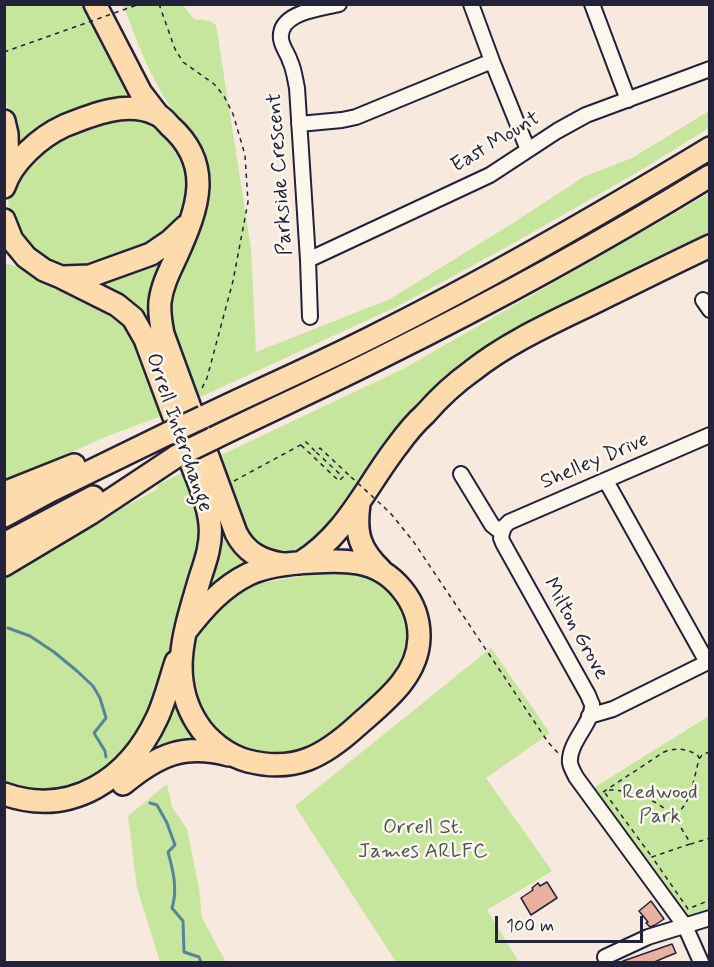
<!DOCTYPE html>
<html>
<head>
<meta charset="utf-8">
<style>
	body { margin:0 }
	#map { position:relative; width:714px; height:967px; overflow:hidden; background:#f7e9dd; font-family:Mynerve,sans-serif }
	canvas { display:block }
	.frame { position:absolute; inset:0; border:6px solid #22223b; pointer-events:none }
	.scale { position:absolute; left:495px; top:916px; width:148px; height:27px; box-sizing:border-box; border:3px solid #22223b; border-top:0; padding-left:8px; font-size:18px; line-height:21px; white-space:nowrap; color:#22223b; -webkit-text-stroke:4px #fbf7ec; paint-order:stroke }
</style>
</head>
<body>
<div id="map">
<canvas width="714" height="967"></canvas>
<div class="frame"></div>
<div class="scale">100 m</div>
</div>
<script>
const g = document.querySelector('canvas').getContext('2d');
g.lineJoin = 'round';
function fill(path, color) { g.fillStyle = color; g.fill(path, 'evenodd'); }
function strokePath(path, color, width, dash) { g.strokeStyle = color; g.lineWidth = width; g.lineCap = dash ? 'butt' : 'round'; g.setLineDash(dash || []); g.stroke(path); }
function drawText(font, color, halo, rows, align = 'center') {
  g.font = font + ' Mynerve,sans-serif'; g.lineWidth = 5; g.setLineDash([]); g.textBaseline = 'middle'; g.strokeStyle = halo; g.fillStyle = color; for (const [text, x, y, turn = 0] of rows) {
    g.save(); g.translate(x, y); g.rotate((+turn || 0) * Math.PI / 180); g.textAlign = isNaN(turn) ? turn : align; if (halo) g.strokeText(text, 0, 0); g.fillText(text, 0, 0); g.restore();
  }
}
fill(new Path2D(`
	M4,5H86L134,101L55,122L36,130L23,138L13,147V133L5,97Z
	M123,5H183L194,19L210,21L216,25L251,248L256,352L390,299L513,223L585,176L632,158L709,111V128L636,173L514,243L398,306L194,400L169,332L168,301L209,202C213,178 209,152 193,133C187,125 180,120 174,112C166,101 159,89 153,77C141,54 132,28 123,5Z
	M137,117L154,124L169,135L187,167L188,196L182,214L178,222L157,242L88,267H60L35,256L10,218L8,200L9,190L32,151L104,119Z
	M709,193V233L566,306L481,358L372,475L307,550L290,555H275L246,536L223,481L230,483L226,477L219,456L403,369L679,211Z
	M170,251L152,338L94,285Z
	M5,263L12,265L111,309L132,330L164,415L108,436L5,481Z
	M203,463L252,561L205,589Z
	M188,470L202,516L200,569L145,722L125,748L118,756L108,765L94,774L73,783L54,789L33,790L5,783L4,577L85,528L158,489L157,485Z
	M354,570L379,579L404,604L412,637L400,675L330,740L292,756L247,753L223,741L195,706L189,685L190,651L204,618L243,586L333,571Z
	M491,648L550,733L486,778L552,871L487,910L519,962H396L295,806Z
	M176,697L205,744L146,759L147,754Z
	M709,716V918L685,926L587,792Z
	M167,784L172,807L187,829L199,888L202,918L226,962H160L137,888L128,816Z`), '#c6e69e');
strokePath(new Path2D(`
	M8,628L30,636L54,652L77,671L93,686L100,698L106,718L94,733L105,751L106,757
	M150,803L157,805L167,823L175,845L168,852C173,870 178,889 172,908L183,921L184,952L199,957L201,962`), '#57849a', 3);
const building = new Path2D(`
	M547,882L557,898L531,915L521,898L533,890L532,888L538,883L540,886Z
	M651,901L664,919L655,925L650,927L646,923L648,922L639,911Z
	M672,944L676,953L666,957L652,963H623V961Z`);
fill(building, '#e9b0a2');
strokePath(building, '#22223b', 1.5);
const minor = new Path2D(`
	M471,4L492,61L528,150
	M592,4L628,100
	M299,124L342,120L356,117L492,61
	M308,260L490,175L557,131L586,115L710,69
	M703,300L710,310
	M310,317L308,260L297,88C295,79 294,69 290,61C288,54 282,47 281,39C278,12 320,9 339,4
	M461,474L492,525L502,533L501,538L503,543L588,695C589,697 591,703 592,704C594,722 568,742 570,763C571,768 574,773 576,777L685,926L701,962
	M606,481L707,662
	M502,533L504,527L509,522L710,435
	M589,716L613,709L710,661
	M605,957L648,937L710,918`);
const highway = new Path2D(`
	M95,4L141,93L158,115
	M4,121L7,134L8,176
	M4,187C12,162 40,137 64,126C91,115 127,100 156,114C162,116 166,122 170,126C214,165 198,208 177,255C170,270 162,285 160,302C159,313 161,324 163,334L236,533C246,553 262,561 283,564
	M4,220L12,240L26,257L44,270L61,277L117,305L133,318L145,339C159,377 173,414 187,452C195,474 208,501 210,524C212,543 206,560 200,578C186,627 167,676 197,723C208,741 229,756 248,761C295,773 324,756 357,726C384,702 418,677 419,638C420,602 393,569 358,563C343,560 328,561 313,562C291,563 268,565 249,574C222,587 204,608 186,631
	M63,277L90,276L151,254L170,241L186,226
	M203,417C261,389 319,364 376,335C490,278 601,214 710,148
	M212,439C269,411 327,385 384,356C495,301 604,241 710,176
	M4,493L74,465
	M359,504C355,533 359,549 381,570
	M4,516L50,491L169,433
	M4,544L93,497
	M300,563C347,534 366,486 398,445C406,434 415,423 425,414C439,398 455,383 472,371C511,340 559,320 603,298C638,281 674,263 710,246
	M4,565L91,513L177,456
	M123,784C158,755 184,743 229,755
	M4,794C72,818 129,778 157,718C165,701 170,680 176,662`);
strokePath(minor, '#22223b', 18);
strokePath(highway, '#22223b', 26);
strokePath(new Path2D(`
	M159,4L175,49L183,62L214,84L224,96L233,114L245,155L248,202L233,281L207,378L200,392
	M301,445L339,481L343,477L316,452L320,448L351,477
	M234,481L306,442L316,452
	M384,507L392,515L413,541L548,742L558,753
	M710,752L703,754L699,759L692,788L686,803L675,818L691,844L710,838
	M609,790C635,790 656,800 675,817
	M603,792L664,752C677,747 684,749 697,754L699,758
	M605,793L652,857
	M690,844L652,857L688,909L710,900`), '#22223b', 1.5, [4.5, 4.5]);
strokePath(minor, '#fbf7ec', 14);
strokePath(highway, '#fedbac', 21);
const highwayBridge = new Path2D(`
	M169,433L203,417
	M177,456L212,439`);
strokePath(highwayBridge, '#22223b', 26, []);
strokePath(new Path2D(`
	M4,52L140,4
	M351,477L384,507`), '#22223b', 1.5, [4.5, 4.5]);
strokePath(highwayBridge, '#fedbac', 21);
drawText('21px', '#22223b', '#fbf7ec', [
	["East Mount",496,143,-31],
	["Parkside Crescent",281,174,-94],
	["Orrell Interchange",178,433,71],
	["Shelley Drive",595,462,-23],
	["Milton Grove",575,629,61]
]);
drawText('21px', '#4b5354', '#fbf7ec', [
	["Redwood",660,794],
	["Park",660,818],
	["Orrell St.",423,829],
	["James ARLFC",423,853]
]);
</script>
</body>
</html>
